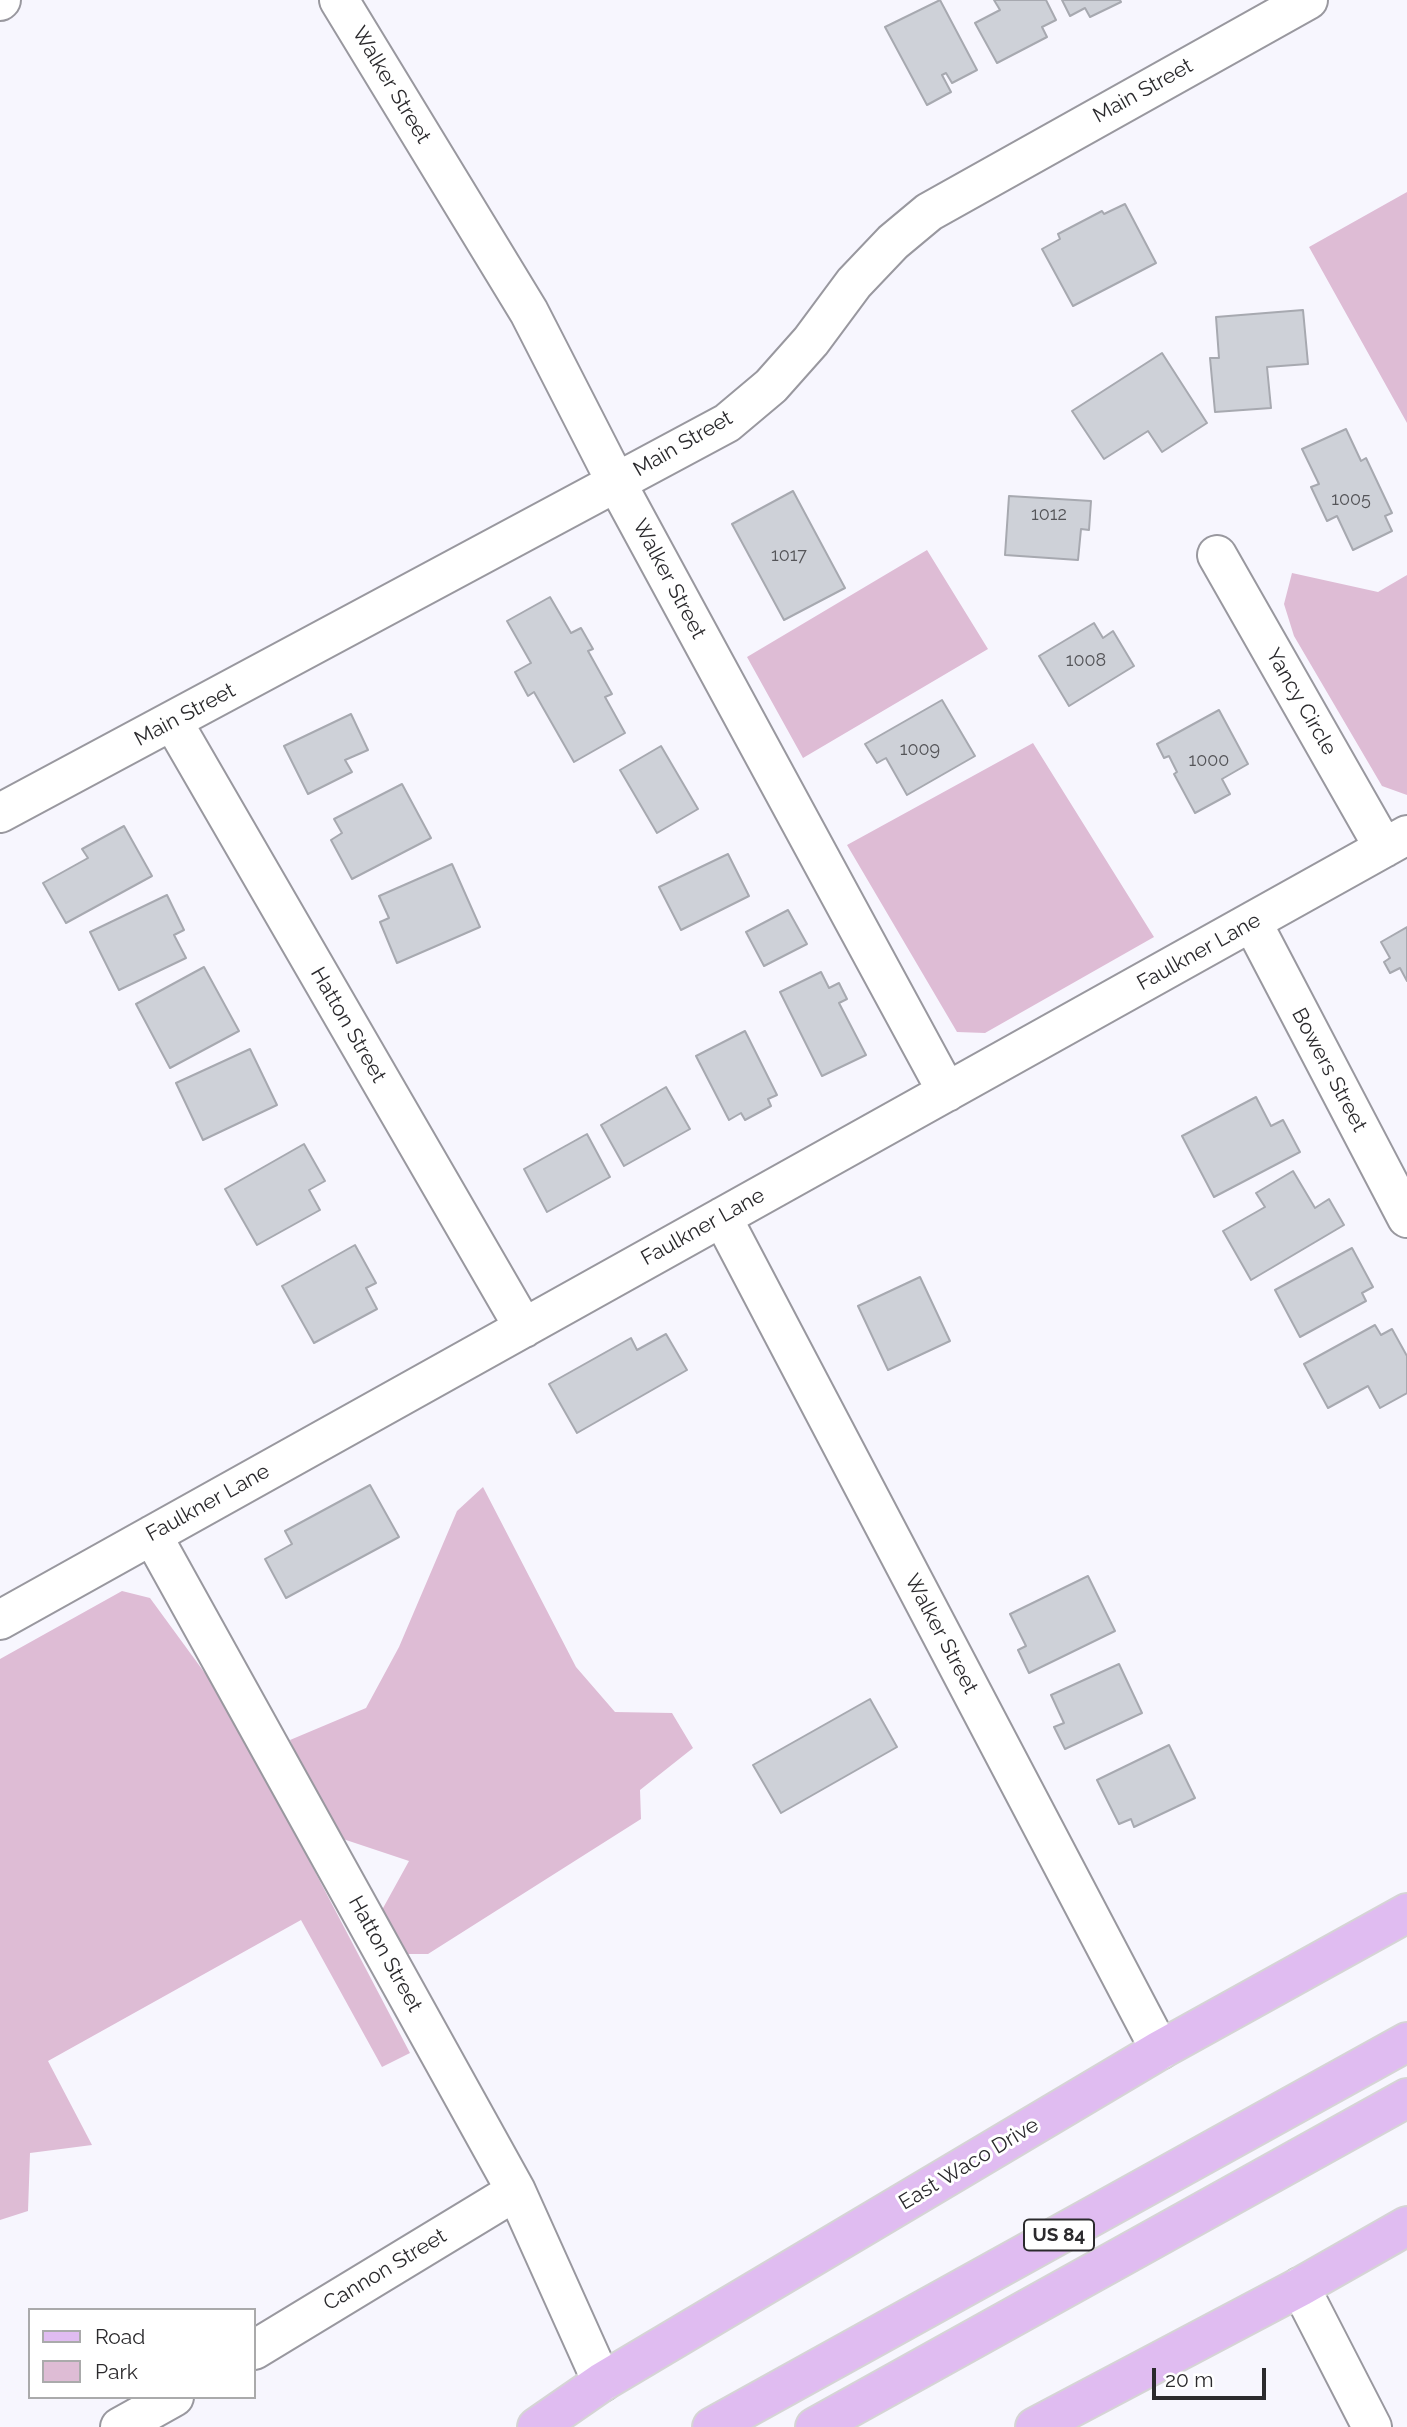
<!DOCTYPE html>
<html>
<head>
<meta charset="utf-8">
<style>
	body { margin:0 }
	#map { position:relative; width:1407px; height:2427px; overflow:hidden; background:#f7f6fe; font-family:Raleway,sans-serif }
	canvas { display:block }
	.legend { position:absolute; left:28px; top:2308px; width:228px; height:91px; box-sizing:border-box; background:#fff; border:2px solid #aaaaab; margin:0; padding:9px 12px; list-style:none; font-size:21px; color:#2b2a2d }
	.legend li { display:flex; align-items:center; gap:14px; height:35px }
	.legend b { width:35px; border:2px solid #aaaaab }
	.scale { position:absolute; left:1152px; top:2368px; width:114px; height:32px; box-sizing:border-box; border:4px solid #2b2a2d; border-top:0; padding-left:9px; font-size:21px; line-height:24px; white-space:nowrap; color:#2b2a2d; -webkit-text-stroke:5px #fff; paint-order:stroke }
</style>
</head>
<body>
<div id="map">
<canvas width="1407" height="2427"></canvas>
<ul class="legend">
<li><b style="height:9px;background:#e0bcf1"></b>Road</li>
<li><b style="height:19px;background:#debcd5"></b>Park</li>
</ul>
<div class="scale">20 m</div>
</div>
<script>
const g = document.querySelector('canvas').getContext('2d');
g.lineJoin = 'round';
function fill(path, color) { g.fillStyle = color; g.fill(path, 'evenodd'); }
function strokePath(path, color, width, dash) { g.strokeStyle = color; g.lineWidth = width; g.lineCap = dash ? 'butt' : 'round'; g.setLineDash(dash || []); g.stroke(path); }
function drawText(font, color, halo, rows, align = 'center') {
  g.font = font + ' Raleway,sans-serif'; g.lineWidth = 6; g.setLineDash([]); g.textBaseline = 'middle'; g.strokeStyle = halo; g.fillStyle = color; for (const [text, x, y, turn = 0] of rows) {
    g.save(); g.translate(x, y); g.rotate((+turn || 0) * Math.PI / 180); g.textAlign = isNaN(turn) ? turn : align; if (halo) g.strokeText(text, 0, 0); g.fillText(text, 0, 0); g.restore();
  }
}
fill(new Path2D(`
	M1407,192V423L1309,247Z
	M927,550L988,649L803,758L747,657Z
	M1292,573L1378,592L1407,575V795L1382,786L1294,636L1284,604Z
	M1033,743L1154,937L985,1033L957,1032L847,845Z
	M483,1487L576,1667L615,1712L672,1713L693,1748L640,1790L641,1819L428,1954H402L377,1919L409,1861L334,1836L290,1740L366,1708L399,1647L457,1511Z
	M122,1591L150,1598L226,1702L410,2053L382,2067L301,1920L48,2061L92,2145L30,2153L28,2211L0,2220V1659Z`), '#debcd5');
const building = new Path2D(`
	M940,0L977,70L952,83L946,73L942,75L951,92L927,105L885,27Z
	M994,0H1046L1056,20L1042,27L1047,37L997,63L975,23L1000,10Z
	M1062,0H1120L1121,2L1090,17L1085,8L1070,16Z
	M1125,204L1156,263L1073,306L1042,249L1060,239L1058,234L1102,211L1104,214Z
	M1303,310L1308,364L1267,367L1271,408L1215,412L1210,358H1219L1216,317Z
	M1162,353L1207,423L1162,452L1148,431L1104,459L1072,411Z
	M1346,429L1361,461L1366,458L1392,513L1385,516L1392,531L1353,550L1337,516L1327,521L1311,487L1319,484L1302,449Z
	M793,491L845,588L784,620L732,524Z
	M1009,496L1091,501L1089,530L1081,529L1078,560L1005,555Z
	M550,597L571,633L581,628L593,649L588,651L612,694L605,697L625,733L574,762L534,692L528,696L515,672L531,663L507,621Z
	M1094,623L1103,638L1113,631L1134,666L1069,706L1039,656Z
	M942,700L975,756L907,795L886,758L877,763L865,744Z
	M1219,710L1248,764L1222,779L1230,794L1195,813L1174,774L1177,772L1169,756L1164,758L1157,744Z
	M351,714L368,750L345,760L352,772L308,794L284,746Z
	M661,746L698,809L657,833L620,770Z
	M402,784L431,838L352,879L331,840L342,833L334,819Z
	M124,826L152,876L66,923L43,883L88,858L82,849Z
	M728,854L749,896L681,930L659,887Z
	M452,864L480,927L397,963L380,922L389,918L379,896Z
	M167,895L184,930L174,935L186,958L119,990L90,932Z
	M788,910L807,944L764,966L746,932Z
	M1407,927V981L1400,968L1390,973L1384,962L1390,958L1381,942Z
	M204,967L239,1031L170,1068L136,1004Z
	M821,972L829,988L839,983L847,999L839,1003L866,1055L822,1076L780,992Z
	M745,1031L777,1095L768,1099L771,1106L745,1120L741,1113L729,1120L696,1056Z
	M250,1049L277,1105L203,1140L176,1083Z
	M666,1087L690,1129L624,1166L601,1125Z
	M1256,1097L1271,1126L1283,1120L1300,1152L1214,1197L1182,1136Z
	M587,1134L610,1177L547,1212L524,1169Z
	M304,1144L325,1181L309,1190L320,1210L257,1245L225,1189Z
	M1293,1171L1315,1208L1329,1199L1344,1225L1251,1280L1223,1231L1265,1207L1256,1193Z
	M355,1245L376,1283L366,1288L377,1309L314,1343L282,1286Z
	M1352,1248L1373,1287L1362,1293L1366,1301L1300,1337L1275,1290Z
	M920,1277L950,1341L888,1370L858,1306Z
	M1375,1325L1381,1335L1392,1329L1407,1356V1393L1380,1408L1368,1386L1328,1408L1304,1364Z
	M666,1334L687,1370L577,1433L549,1384L631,1338L637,1350Z
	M370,1485L399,1537L286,1598L265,1559L292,1544L285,1531Z
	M1088,1576L1115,1631L1029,1673L1018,1650L1026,1646L1010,1614Z
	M1119,1664L1142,1713L1065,1749L1054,1727L1064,1723L1051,1695Z
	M870,1699L897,1747L781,1813L753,1765Z
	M1169,1745L1195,1798L1134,1827L1131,1819L1119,1824L1097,1780Z`);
fill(building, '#ced1d8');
strokePath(building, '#a7a9b0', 2);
const minor = new Path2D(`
	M339,0L529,312L616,482L947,1092
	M0,1L1,0
	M1217,555L1384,848
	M173,722L524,1328
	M0,813L727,423L771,386L811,341L854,283L893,242L929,212L1308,0
	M1252,922L1407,1218
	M722,1217L1160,2050
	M152,1535L516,2191L602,2382
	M0,1620L1407,835
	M1300,2287L1372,2427
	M254,2350L516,2191
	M120,2427L174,2397`);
const major = new Path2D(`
	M537,2427L602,2382L1160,2050L1407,1913
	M712,2427L1407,2042
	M815,2427L1407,2098
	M1035,2427L1300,2287L1407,2226`);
strokePath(minor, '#99989f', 42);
strokePath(major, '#d5d4d5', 42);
strokePath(minor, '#fff', 38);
strokePath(major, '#e0bcf1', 38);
drawText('18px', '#545458', null, [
	["1005",1351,500],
	["1012",1049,515],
	["1017",789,556],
	["1008",1086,661],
	["1009",920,750],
	["1000",1209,761]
]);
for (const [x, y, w] of [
	[1059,2235,70]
]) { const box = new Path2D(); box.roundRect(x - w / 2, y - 15.5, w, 31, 5); g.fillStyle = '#fff'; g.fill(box); strokePath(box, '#2b2a2d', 2); }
drawText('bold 19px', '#2b2a2d', null, [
	["US 84",1059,2235]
]);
drawText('21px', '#2b2a2d', '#fff', [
	["Walker Street",391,85,59],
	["Main Street",1143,91,-29],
	["Main Street",683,444,-30],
	["Walker Street",669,579,62],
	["Yancy Circle",1301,702,60],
	["Main Street",185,715,-28],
	["Faulkner Lane",1199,952,-29],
	["Hatton Street",348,1025,60],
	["Bowers Street",1329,1070,62],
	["Faulkner Lane",703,1227,-29],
	["Faulkner Lane",208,1503,-29],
	["Walker Street",941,1634,62],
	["Hatton Street",385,1954,61],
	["East Waco Drive",969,2164,-31],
	["Cannon Street",385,2270,-31]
]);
</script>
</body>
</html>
